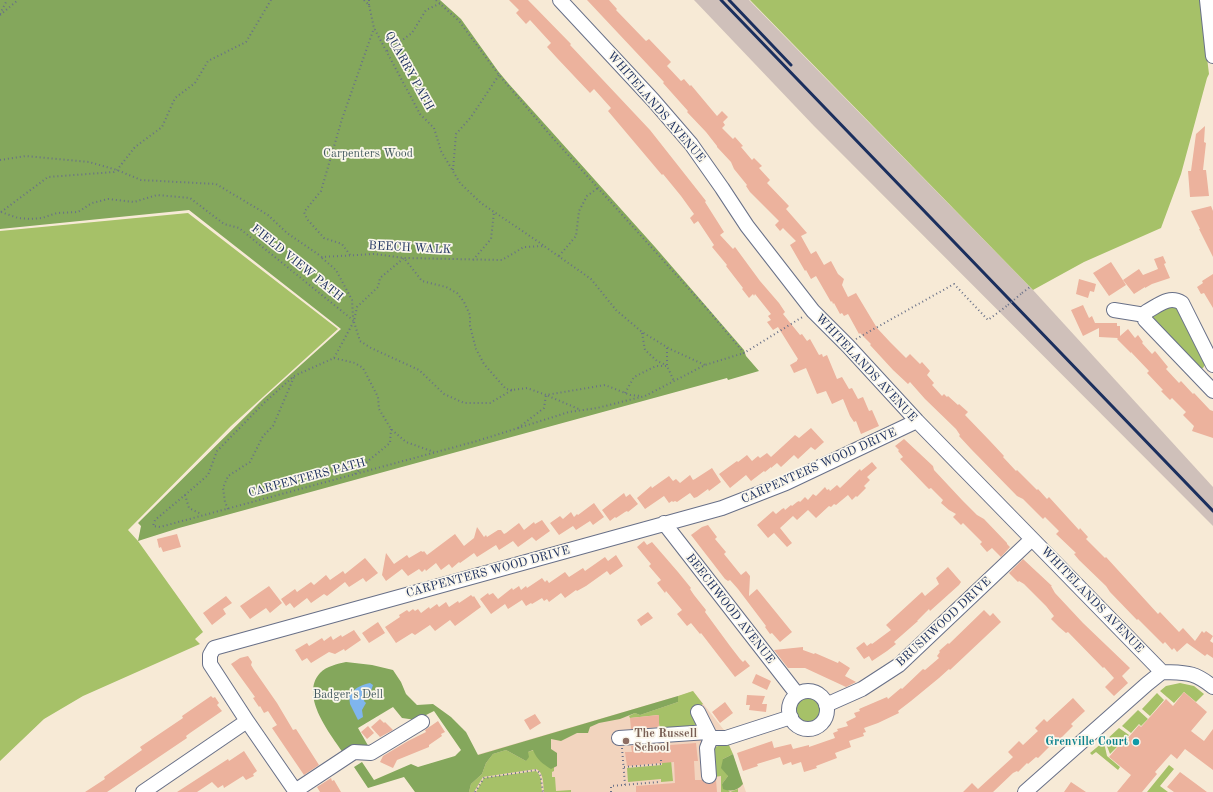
<!DOCTYPE html>
<html>
<head>
<meta charset="utf-8">
<style>
	body { margin:0 }
	canvas { display:block; background:#f7ead6 }
</style>
</head>
<body>
<canvas width="1213" height="792"></canvas>
<script>
const g = document.querySelector('canvas').getContext('2d');
g.lineJoin = 'round';
function fill(path, color) { g.fillStyle = color; g.fill(path, 'evenodd'); }
function strokePath(path, color, width, dash) { g.strokeStyle = color; g.lineWidth = width; g.lineCap = dash ? 'butt' : 'round'; g.setLineDash(dash || []); g.stroke(path); }
function drawText(font, color, halo, rows, align = 'center') {
  g.font = font + ' "Old Standard TT",serif'; g.lineWidth = 3.5; g.setLineDash([]); g.textBaseline = 'middle'; g.strokeStyle = halo; g.fillStyle = color; for (const [text, x, y, turn = 0] of rows) {
    g.save(); g.translate(x, y); g.rotate((+turn || 0) * Math.PI / 180); g.textAlign = isNaN(turn) ? turn : align; if (halo) g.strokeText(text, 0, 0); g.fillText(text, 0, 0); g.restore();
  }
}
fill(new Path2D(`
	M693,691L724,730L746,792H415L404,776L678,696Z`), '#f2d4be');
fill(new Path2D(`
	M694,0H749L1033,290L1213,487V526L814,126Z`), '#cfc0ba');
fill(new Path2D(`
	M750,0H1200L1209,74L1207,78L1181,174L1161,228L1084,262L1033,290Z
	M188,213L338,329L231,426L128,530L138,541L203,632L195,639L200,644L83,696L44,719L0,761V231Z
	M1175,303L1206,363L1203,368L1200,369L1151,321L1150,315Z
	M1180,683L1194,686L1204,694L1196,702L1184,692L1174,703L1160,691L1166,686Z
	M693,691L703,704L694,710L701,730L660,731L658,715L630,718L629,716L635,713L640,715L678,702V696Z
	M1157,693L1164,700L1150,716L1142,709Z
	M796 710a13 13 0 1 1 26 0a13 13 0 1 1-26 0Z
	M1138,710L1148,719L1141,726L1139,724L1131,733L1122,726Z
	M1119,728L1129,735L1110,754L1105,741Z
	M728,743L733,754L723,759L728,776L722,784L730,792L738,789V792H721V776L714,777L712,751L715,747Z
	M1102,743L1105,747L1107,756L1120,767L1118,770L1096,752L1092,755L1090,753Z
	M506,750L526,761L528,752L534,750L551,768L554,767V771L552,772V777H555L556,791L571,790V792H544C543,784 544,772 536,769L483,777L474,792H469L471,784L482,774L486,763L493,754Z
	M662,760H671L673,781L661,782V779L628,782L627,768L662,765Z
	M1169,765L1174,769L1160,786L1168,792H1147Z
	M536,771C542,775 541,785 542,792H476L484,778Z`), '#a6c168');
fill(new Path2D(`
	M0,0H440L461,19L498,71L508,83L655,247L744,350L746,356L759,371L728,380L727,378L179,528L138,541L141,526L138,523L264,398L341,329L189,210L0,229Z
	M346,662L372,665L393,670L401,682L406,694L417,705L433,704L451,717L466,732L478,755L678,696V702L640,715L635,713L620,719L599,723L590,727L588,733H577L561,741L551,739V749L557,753V766L551,769C543,764 537,760 533,750L528,752L529,757L526,761L506,750L493,754L486,763L482,774L471,784L469,792H415L404,777L368,788L354,767L362,762L374,780L411,764L418,767L455,756L461,750L434,711L416,720L402,718L393,707L358,728L370,749L344,754C331,735 299,696 320,673C327,666 337,664 346,662Z
	M733,754L743,784C737,791 731,792 723,789L722,784L728,776L721,768L723,759Z`), '#84a75c');
fill(new Path2D(`
	M370,683L373,685L371,691L366,694L364,701L366,703L362,710L363,717L358,720L350,704L349,696C354,688 361,685 370,683Z`), '#7fb5ee');
fill(new Path2D(`
	M509,0H528L571,44L570,45L650,130L706,201L705,202L724,232L720,235L733,249L735,247L760,281L779,303L785,312L783,314L800,335L802,334L807,341L810,339L819,355L822,354L823,357L827,355L837,379L842,377L849,389L852,388L858,399L863,397L869,411L872,410L879,426L861,434L856,421L854,422L850,416L843,399L832,404L826,391L817,394L806,368L794,373L790,365L797,361V360L798,359L778,327L773,330L767,322L771,320L768,316L771,314L755,294L754,296L753,294L749,298L742,289L743,288L726,266L727,265L712,247L714,245L698,221L694,224L690,218L694,214L681,196L663,174L662,175L608,111L611,108L594,89L590,93L557,58L547,47L551,43L530,20L526,24L516,13L519,10Z
	M587,0H609L617,9L616,10L644,39L646,41L649,39L671,62L667,66L681,81L684,79L690,86L691,85L717,116L722,111L728,117L723,122L725,125L722,128L733,139L735,137L743,146L741,147L752,160L754,158L762,166L759,168L770,180L767,183L789,206L786,209L807,233L801,236L811,254L816,251L824,265L831,261L838,274L844,279L842,285L848,297L856,293L877,328L890,342L906,358L910,354L920,364L922,362L930,371L927,375L934,383L932,385L942,396L944,394L947,397L948,396L958,405L959,404L968,412L965,415L990,441L1004,456L1003,457L1016,471L1017,470L1037,490L1038,489L1047,499L1049,497L1079,530L1080,528L1088,537L1086,539L1105,558L1106,557L1158,614L1160,612L1179,632L1183,628L1195,641L1202,631L1204,633L1206,631L1213,636L1210,641L1213,643V658L1207,654L1205,656L1187,643L1177,652L1174,648L1172,650L1165,642L1163,644L1138,619L1137,620L1110,592L1106,586L1079,560L1074,554L1076,553L1056,534L1059,531L1045,517L1043,519L1023,499L1017,496L971,449L959,436L960,435L956,429L925,399L910,382L908,384L893,370L870,345L871,344L860,333L859,334L848,314L844,316L842,313L840,314L834,303L833,304L832,301L831,302L816,276L811,279L806,270L805,271L790,245L796,241L783,228L780,231L775,225L779,221L750,192L746,186L747,185L734,169L731,162L717,147V146L706,132L687,112L688,111L663,83L664,82Z
	M1205,126L1204,142L1206,143L1203,170H1206L1209,196L1190,197L1188,171H1191L1196,134Z
	M1211,206L1213,211V257L1199,229H1200L1191,211Z
	M1163,256L1166,263L1164,264L1170,278L1152,284L1145,288V287L1134,294L1123,280L1139,269L1143,275L1158,269L1154,259Z
	M1111,262L1126,285L1109,296L1093,273Z
	M1213,274V308L1204,293L1201,294L1197,287L1203,283L1202,281Z
	M1079,279L1096,284L1094,292L1090,291L1088,298L1076,294Z
	M1083,305L1089,318L1092,316L1095,323H1117V326H1120V336L1128,329L1135,338L1138,335L1143,342L1142,343L1152,354L1155,351L1168,367L1166,369L1179,383L1181,381L1193,394L1194,393L1210,410L1213,411V438L1192,431L1194,426L1183,415L1186,412L1172,398L1170,400L1161,391L1163,390L1147,373L1149,371L1131,352V353L1117,339L1118,338L1099,337V328L1083,336L1071,310Z
	M811,428L824,442L815,450L811,447L798,459L794,455L781,467L777,463L771,468V467L765,472L764,471L751,481L746,475L730,488L719,474L737,461L738,462L747,455L752,461L758,456L760,458L767,453L771,457L795,435L799,438Z
	M904,439L933,466L934,470L962,500L977,515L984,519L1007,543V544L1010,547L1001,557L992,548L987,552L980,544L982,542L963,523L961,525L953,517L956,514L949,510L941,503L943,500L931,488L929,489L924,484L900,459L903,457L898,451L899,450L895,446Z
	M872,462L877,468L867,477L870,480L864,486L866,488L857,497L856,496L852,500L848,495L836,505L834,504L831,507L829,506L816,518L808,510L797,520L793,516L780,528L792,543L787,547L774,533L768,538L757,525L773,511L776,514L782,509L784,508L785,510L791,505L792,506L797,502L799,501L800,502L805,497L808,500L813,494L816,496L825,487L827,490L829,489L830,491L837,485L840,488L860,469L861,471Z
	M712,468L721,482L709,491L708,489L697,497L694,498L690,493L677,502L675,501L673,502L672,501L669,503L664,496L645,509L637,498L651,486L652,488L669,476L673,481L676,479L680,483L690,475L693,480L695,479Z
	M624,493L626,497L630,494L638,504L628,512L627,511L625,512L616,518L615,517L610,521L602,510Z
	M594,503L604,517L593,525L590,521L576,530L573,526L559,535L550,523L560,516L563,519L571,512L574,517L577,514L578,515Z
	M542,520L550,531L536,541L532,537L518,547L513,541L499,550L496,545L477,557L474,553L460,563L459,562L452,568L449,564L441,570L436,563L426,571L425,569L422,572L419,569L408,576L402,569L386,581L382,575L386,553L394,564L407,555L409,558L421,551L423,552L424,551L427,555L455,534L464,546L474,538L477,527L484,537L486,535L487,537L498,530H501L504,534L506,533L519,523L524,530L534,522L535,524Z
	M708,525L717,537L715,539L726,552L724,554L741,575L746,571L750,576L749,596L757,589L792,632L780,642L772,633L770,634L765,627L766,626L738,589L730,580L728,581L725,579L691,535L702,527Z
	M177,534L181,547L163,552L161,547L159,548L157,539Z
	M644,541L647,545L652,542L678,572L691,588L690,589L694,595L706,610L705,612L730,646L740,659L743,662L745,660L750,666L735,677L701,633L700,634L691,623L687,626L677,614L682,610L666,591L665,593L657,583L661,580L649,566L651,564L637,547Z
	M616,555L623,566L610,575L607,571L586,586L577,591L576,590L565,598L561,593L549,602L547,599L544,601L542,598L532,604L531,603L526,606L522,600L508,609L505,604L491,614L480,599L488,593L489,595L493,593L498,599L512,588L513,590L519,586L521,590L526,586L527,588L542,578L545,582L547,580L549,583L565,572L569,577L583,568L585,571L605,557L608,561Z
	M365,558L378,573L366,582L363,578L349,587L345,582L327,596L324,594L311,603L307,598L294,608L290,603L286,606L281,599L295,589L297,592L311,582L314,585L326,575L330,580L343,571L345,574Z
	M1023,559L1052,586H1051L1055,593L1083,623L1130,668L1122,676L1128,683L1114,696L1105,687L1114,678L1104,667L1103,668L1068,632L1066,633L1059,627L1051,619L1054,616L1046,606L1024,584L1019,581L1018,582L1009,573Z
	M948,567L961,582L959,585L930,611L929,609L917,621H918L894,642L896,644L887,651L872,661L869,656L864,659L856,648L864,642L867,646L871,643L872,644L891,630L886,625L922,592L925,596L939,584L936,578Z
	M269,586L282,603L270,613L266,608L250,619L240,606Z
	M471,595L473,597L474,596L481,607L455,626L450,620L435,631L430,625L415,635L412,633L396,643L385,627L400,617L399,615L407,610L409,612L413,609L415,611L418,609L421,613L429,607L430,609L437,604L439,607L446,602L449,607L458,601L459,603Z
	M226,596L232,603L223,609L226,614L212,625L203,613Z
	M984,610L990,616L993,613L1001,622L950,670L949,669L939,678L911,701L898,711L899,713L878,723L864,728L866,732L863,733L864,736L849,741L851,747L835,753L837,758L816,766L817,768L804,772L801,762L792,765L791,762L783,765L780,757L757,764L758,766L743,771L737,753L772,741L774,748L791,744L793,749L809,745V747L835,738L833,733L838,731L837,729L848,726L846,722L856,717L854,713L860,711L859,709L887,697L888,699L901,688L902,689L923,669L925,670L939,658L937,656L940,652L939,651L948,643L949,644Z
	M648,612L653,618L641,626L637,620Z
	M378,622L385,633L369,643L362,633Z
	M354,630L361,640L345,651L344,649L335,654L329,652L311,663L307,658L302,661L295,650L307,643L309,646L322,638L324,641L331,636L333,640L341,635L342,637Z
	M803,647V650L814,654L815,653L838,663L839,661L850,668L845,676L856,682L846,687L805,668H788L774,650Z
	M248,656L252,662L251,665L254,670L277,703L293,730L296,729L319,765L304,775L272,728L277,725L268,711L264,713L260,706L259,707L253,698L255,697L231,664L240,658Z
	M756,674L771,681L767,690L752,683Z
	M1184,692L1207,712L1191,731L1204,741L1213,729V770L1185,749L1177,759L1171,754L1155,772L1157,774L1142,792H1117L1131,775L1109,757L1121,743L1122,745L1139,725L1141,727L1166,699L1173,706Z
	M747,695L765,696L762,704H767L766,712L749,710L750,705H746Z
	M211,696L213,698L215,697L219,703L217,705L222,711L190,733L186,736L187,738L107,792H85L105,779L104,777L142,750L140,747L183,718L182,716Z
	M1073,698L1085,711L1071,724L1073,726L1055,744L1054,743L1051,745L1038,758L1036,757L1028,764L1027,763L1018,772L1017,771L1013,773L993,792H963L972,783L978,789L1013,757L1008,752L1019,741L1023,745L1038,731L1035,728L1044,719L1047,722Z
	M725,702L733,713L720,723L712,712Z
	M535,714L541,723L530,730L524,720Z
	M659,715V727L631,729L630,718Z
	M380,719L384,723L385,722L393,730L380,737L371,727Z
	M438,721L445,732L441,734L442,736L429,745V747L397,760L393,768L380,762L383,756L408,741L426,732L425,730Z
	M368,726L374,733L367,739L361,732Z
	M696,743L698,761H694L695,780H702L705,783L709,784L713,783L716,780L717,792H636V786L675,783L674,762L627,766L625,752H632L631,746L644,745V747Z
	M244,751L257,771L253,774L254,776L246,780L243,776L224,788L223,785L218,788L212,782L197,792H177L228,759L229,761Z
	M1180,772L1207,792H1174L1167,787Z
	M331,778L332,781L334,780L341,792H320L317,787Z
	M1071,782L1086,792H1064Z`), '#ecb29d');
const minor = new Path2D(`
	M560,0L653,100L691,144L722,188L747,226L813,311L848,346L917,421L1162,672C1186,673 1193,671 1213,687
	M1207,0L1213,56
	M1114,310L1145,315
	M1213,365L1182,303C1169,295 1159,305 1146,312L1145,315V320L1213,391
	M664,523L797,694
	M789 710a19 19 0 1 1 38 0a19 19 0 1 1-38 0Z
	M826,705L862,689L899,665L1032,539
	M698,712L708,732
	M619,738L708,732L711,738
	M709,776L707,748L711,738H726L791,717
	M295,791L354,752L371,753L422,722
	M143,792L247,721
	M296,792L247,721L210,664V655L214,648L722,508L786,483L917,421
	M1025,792L1147,684L1162,672`);
strokePath(minor, '#687088', 16);
strokePath(new Path2D(`
	M364,0L369,5L374,28L420,114L434,128L441,151L460,183L481,203L543,245
	M436,0L459,21L499,75L551,136L708,310L744,353L804,316
	M369,5V0
	M0,14L7,0
	M0,15L18,0
	M387,51L412,33L426,10L441,3
	M0,160L26,156L89,162L117,170L141,180L216,184L268,215L287,233L322,257L375,254L404,258L502,260L524,247L544,246L591,279L616,310L642,332L670,349L705,365
	M453,170L456,134L471,117L499,75
	M1,212L18,218L30,219L42,218L57,213L78,212L92,203L108,199L134,202L157,195L190,198L224,224L239,228L354,321
	M1,212L48,177L114,172L117,170L135,147L162,127L175,98L195,83L208,61L246,42L271,0
	M350,255L342,244L324,238L307,219L304,212L321,191L342,119L374,28
	M559,256L576,236L579,211L587,196L598,188
	M322,258L336,270L352,300L353,317
	M473,260L491,239L494,212
	M1022,293L1030,287
	M354,322L360,341L371,348L419,370L444,394L464,403H490L512,390L527,388L546,395L605,385L630,395L641,396
	M642,333L645,350L657,361L666,365
	M856,339L954,284L988,320L1008,305
	M667,348V366L674,381
	M334,358L355,363L363,368L378,397L379,409L391,429L406,442L434,452
	M512,390L506,389L484,364L476,349L470,326V315L464,302L457,293L446,287L422,281L404,258L380,278L378,287L357,307L354,321L334,358L294,376L264,403L217,451L208,475L185,495L155,520L153,526L160,527L477,441L569,412L597,408L645,396L705,365L744,353
	M625,393L634,377L656,366H667
	M518,428L544,408L546,395L581,410
	M355,474L368,461L390,443L391,429
	M185,495L189,508L201,514
	M228,509L225,502L223,488L228,476L250,462L263,436L273,426L294,377
	M622,748L625,785
	M624,767L661,764V760
	M475,792L484,778L536,770L540,773L543,792
	M611,792V786L659,782`), '#687088', 2, [1, 3]);
strokePath(minor, '#fff', 14);
strokePath(new Path2D(`
	M721,0L1213,511
	M729,0L791,65`), '#1b2f5e', 3);
strokePath(new Path2D(`
	M1008,305L1022,293`), '#687088', 2, [1, 3]);
for (const [x, y, r, color] of [
	[626,741,4,"#8d6e63"],
	[1136,742,4,"#0f9aa8"]
]) { const dot = new Path2D(); dot.arc(x, y, r, 0, 2 * Math.PI); g.fillStyle = color; g.fill(dot); strokePath(dot, '#fbf7ec', 1.5); }
drawText('12px', '#1b2f5e', '#fbf7ec', [
	["QUARRY PATH",409,71,61],
	["WHITELANDS AVENUE",656,107,49],
	["BEECH WALK",410,248,3],
	["FIELD VIEW PATH",297,263,39],
	["WHITELANDS AVENUE",866,368,47],
	["CARPENTERS WOOD DRIVE",819,466,-24],
	["CARPENTERS PATH",307,478,-15],
	["CARPENTERS WOOD DRIVE",488,572,-15],
	["WHITELANDS AVENUE",1092,600,46],
	["BEECHWOOD AVENUE",730,609,52],
	["BRUSHWOOD DRIVE",944,622,-43]
]);
drawText('12px', '#455b61', '#fbf7ec', [
	["Carpenters Wood",368,154],
	["Badger's Dell",348,695]
]);
drawText('bold 12px', '#785e54', '#fbf7ec', [
	["The Russell",634,734],
	["School",634,748]
], 'left');
drawText('bold 12px', '#0d838f', '#fbf7ec', [
	["Grenville Court",1128,742]
], 'right');
</script>
</body>
</html>
